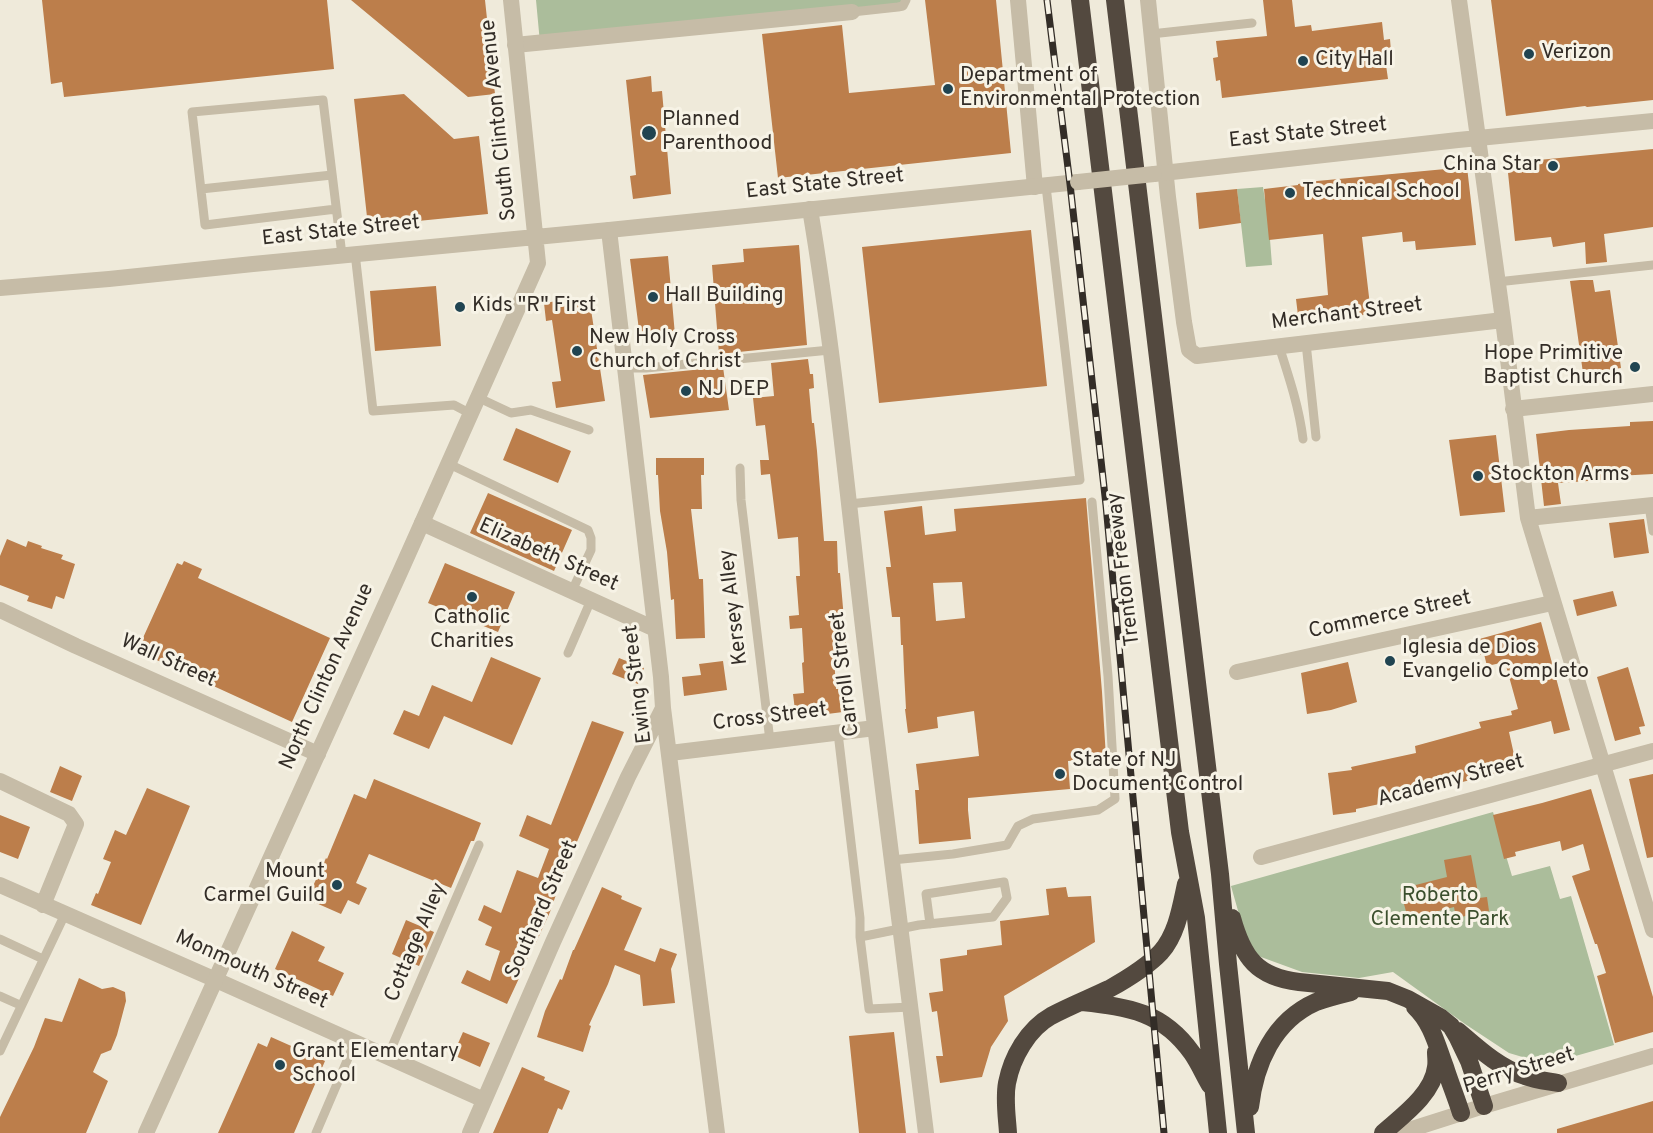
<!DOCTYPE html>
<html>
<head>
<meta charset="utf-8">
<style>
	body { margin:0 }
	canvas { display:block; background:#efeada }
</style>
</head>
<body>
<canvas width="1653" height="1133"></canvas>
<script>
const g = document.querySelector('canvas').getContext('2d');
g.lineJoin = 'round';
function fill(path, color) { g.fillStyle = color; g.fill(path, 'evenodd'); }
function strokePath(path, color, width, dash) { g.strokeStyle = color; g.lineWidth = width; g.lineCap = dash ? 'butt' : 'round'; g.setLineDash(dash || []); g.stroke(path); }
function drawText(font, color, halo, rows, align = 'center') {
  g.font = font + ' Overpass,sans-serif'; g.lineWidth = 6; g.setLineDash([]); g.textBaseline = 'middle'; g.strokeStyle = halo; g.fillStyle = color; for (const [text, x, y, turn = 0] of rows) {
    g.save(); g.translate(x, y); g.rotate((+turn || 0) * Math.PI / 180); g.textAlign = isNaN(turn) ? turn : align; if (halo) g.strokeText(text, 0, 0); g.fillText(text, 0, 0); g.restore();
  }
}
fill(new Path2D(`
	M536,0H906L903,6L540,43Z
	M1263,187L1265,200L1267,201L1272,265L1246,267L1237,189Z
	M1493,812L1512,876L1550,866L1560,899L1571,896L1614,1045L1558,1061H1536L1509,1053L1465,1024L1393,972L1359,978L1302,972L1250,953L1231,886Z`), '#abbd9b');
fill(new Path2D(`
	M42,0H327L334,69L64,97L62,82L51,84Z
	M351,0H485L495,94L468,97Z
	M925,0H996L1011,153L778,178L762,34L842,25L849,93L935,85Z
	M1263,0H1292L1295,27L1311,25L1312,31L1382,22L1384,40L1390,39L1392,64L1386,65L1388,79L1222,98L1220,80L1216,81L1213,58L1218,57L1216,41L1267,36Z
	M1491,0H1653V100L1587,107L1585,106L1506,116Z
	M651,76L652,92L662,91L671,194L633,199L630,176L636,175L626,80Z
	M404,94L454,139L479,136L488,214L368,226L354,99Z
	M1653,149V227L1604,234L1607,262L1586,264L1585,242L1553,247L1551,237L1515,241L1507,163Z
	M1467,167L1476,245L1416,250L1415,241L1403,242L1402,232L1362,237L1371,314L1299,324L1296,299L1328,295L1323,234L1269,240L1264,189L1298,185V184L1317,181Z
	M1237,189L1241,223L1199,229L1196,193Z
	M1031,230L1047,386L879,403L862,247Z
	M799,245L807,345L719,354L712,265L744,262L743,249Z
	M668,256L675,335L640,338L630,259Z
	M1580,280H1593L1595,292L1610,290L1621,368L1583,373L1570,281Z
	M436,286L441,346L375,351L370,291Z
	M564,300L565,307L590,303L605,401L556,408L552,382L561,381L552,320L546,321L544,303Z
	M808,359L810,374H813L814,388L809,389L812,423H814L817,451L824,541H837L838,573H840L847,654L834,655L836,689H840L843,712L796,718L793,694L804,693L802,663L804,662L802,628L790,629L789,616L799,615L796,576H800L798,537L778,539L770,474L761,475L760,460H769L765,425L756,426L753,398L774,396L771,363Z
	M723,367L729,410L650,418L643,375Z
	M1653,421V474L1617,476L1618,479L1558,483L1561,504L1544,506L1536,434L1569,430L1630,426V422Z
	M516,428L571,451L558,483L503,460Z
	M1496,435L1505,512L1460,516L1449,440Z
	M656,458H704V475H701L702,509H691L699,579H703L705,638L676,639L674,599L671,600L667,552L660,511L658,475H656Z
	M488,493L572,530L554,571L470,533Z
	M1086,498L1102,692L1106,758L1068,761L1070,789L968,798V810L971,839L919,844L915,790H919L916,764L979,756L974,711L937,717L938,728L908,733L905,709H906L904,671L903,645H901L900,617H892L886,567H891L884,511L922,506L925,535L956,531L954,509ZM962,582L965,618L936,621L933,583Z
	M1644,519L1649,553L1614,558L1609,523Z
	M7,539L26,547L28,541L42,546L41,548L63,555L61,559L75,564L64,599L56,596L52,609L27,601L29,596L0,585V556Z
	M184,561L202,569L198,578L330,638L292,722L137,651L177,563L182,565Z
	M445,563L515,592L498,632L428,603Z
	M1613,591L1617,606L1577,616L1573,600Z
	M1541,622L1570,730L1554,734L1551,721L1509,732L1517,768L1439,788V789L1407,796L1408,798L1356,809V812L1333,815L1328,773L1352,770L1351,767L1416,753L1415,746L1481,728L1479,722L1512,715L1511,711L1518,709L1505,662L1487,666L1484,654L1476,656L1472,641Z
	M491,657L541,678L512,745L444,716L429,749L393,734L404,710L419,716L432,685L472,702Z
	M619,658L644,668L638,684L612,674Z
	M723,661L727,690L684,696L682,677L701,675L699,664Z
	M1348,662L1357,702L1331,710L1307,714L1301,673Z
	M1628,667L1645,726L1639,727L1641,734L1615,741L1597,677Z
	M592,721L624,732L558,886H559L550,912L535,945L533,944L521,974L507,1004L461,983L467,970L490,981L500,951L485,945L492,927L478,920L484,905L501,913L517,870L538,878L549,849L519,836L527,815L551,825Z
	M60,766L82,776L72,801L50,792Z
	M1653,774V857L1647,858L1629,779Z
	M374,779L481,823L474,841H471L451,888L369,854L356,883L367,888L359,905L348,900L341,914L307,899L326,858L327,859L354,794L366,799Z
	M147,788L190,806L141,925L91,905L96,893L98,894L111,862L103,859L115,830L126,835Z
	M1591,789L1653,997V1032L1615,1043L1597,976L1606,973L1597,944H1595L1572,876L1590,870L1583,844L1562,851L1560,841L1515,852L1516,856L1504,859L1493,815L1542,803Z
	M0,815L30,827L18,859L0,852Z
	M1471,855L1479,898L1487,897L1489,911L1456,918L1454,907L1408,919L1400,889L1447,877L1444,860Z
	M602,887L622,896L621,899L642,908L624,950L655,962L660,948L677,954L671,969L675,1003L643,1006L640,975L615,965L608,984L589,1025L591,1026L583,1052L537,1037L545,1011L560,979L562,980L573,950H574Z
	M1066,887L1068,897L1091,896L1095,942L1004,996L1008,1021L991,1047L982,1077L940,1083L936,1056H943L937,1011L932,1012L929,993L943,991L940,959L967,955V950L1002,945L1000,921L1049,915L1046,889Z
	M406,920L434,932L419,966L392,954Z
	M292,931L325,947L318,961L344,973L333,996L275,969Z
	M79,978L102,989L113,987L125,992L126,1001L117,1035L111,1050L101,1054L93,1072L108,1081L86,1133H0V1117L34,1047L45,1018L62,1022Z
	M463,1032L490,1043L480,1067L453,1055Z
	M894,1032L906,1133H859L849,1036Z
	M271,1037L325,1061L294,1133H218L258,1043L267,1047Z
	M522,1067L545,1077L544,1080L570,1091L562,1110L558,1108L548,1133H493Z
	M1653,1101V1133H1557V1129Z`), '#bc7e4b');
strokePath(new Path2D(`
	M852,12L898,7L903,6L906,0
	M1151,34L1252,23
	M201,189L332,175
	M336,209L205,225L192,112L323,100L342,255
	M355,253L373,411L454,405L471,414
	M1497,282L1653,265
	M1306,343L1316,437
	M1279,346C1289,377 1299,407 1303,439
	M624,368H646L830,350
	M479,398L511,413L531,410L589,430
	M449,464L588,530L591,538V550L572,591
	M740,468L741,500L770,741
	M849,504L1080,480L1046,186
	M1649,506L1653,531
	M568,653L591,600
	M838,733L860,918V937L869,1009L911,1007
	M892,860L953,854L1007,845L1018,826L1033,819L1098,810L1115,799L1108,676L1092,502
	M860,937L919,925L993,917L1007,898L1004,882L926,894L930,924
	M0,939L43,959
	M0,996L20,1005
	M0,1051L65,914
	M388,1056L479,845
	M316,1133L355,1042`), '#c6bca7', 9);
strokePath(new Path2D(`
	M1018,0L1035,187
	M1148,0L1168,197L1184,322L1189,350L1197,356L1503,320
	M515,45L852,12
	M1478,138L1503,320L1528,518L1653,930
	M810,209C836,364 850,522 869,678C887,830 908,981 926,1133
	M609,230L661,677L663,708L717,1133
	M1513,409L1653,394
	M1528,518L1653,505
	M422,523L655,629
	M0,610L76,646L318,754
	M1237,672L1552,603
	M670,753L875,728
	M0,781L69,814L76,824L43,905
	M1261,857L1653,751
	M0,885L216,980L484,1100
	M470,1133L553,942L628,777L663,708`), '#c6bca7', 16);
strokePath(new Path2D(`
	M1459,0L1478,138
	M1154,174L1458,140L1653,121
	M0,288L109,279L253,264L609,230L1078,182
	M146,1133L401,570L538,263L511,0
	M1399,1133L1484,1106L1653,1056`), '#c6bca7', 16);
strokePath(new Path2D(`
	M1080,0L1180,832L1196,918L1218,1133
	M1115,0L1220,874L1228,964L1246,1133
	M1232,918C1243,958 1257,977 1299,982L1388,991L1408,999L1440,1017L1451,1026L1458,1038L1469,1061L1484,1106
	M1082,1002C1129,1007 1163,1012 1192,1053C1199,1063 1204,1075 1210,1085
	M1415,1007C1432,1023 1437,1046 1445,1067C1450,1083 1456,1097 1461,1113
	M1458,1031C1478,1048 1499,1068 1525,1076C1536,1080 1547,1081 1558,1083
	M1250,1107C1255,1064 1273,1021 1316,1002C1327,998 1339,995 1351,992
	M1008,1133C1007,1117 1004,1099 1007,1083C1012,1057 1028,1029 1051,1016C1070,1006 1090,998 1109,989C1127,979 1147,967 1161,952C1177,934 1181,907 1186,884
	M1383,1133C1402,1116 1433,1094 1436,1067C1437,1062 1436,1057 1436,1052`), '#53493f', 18);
const rail = new Path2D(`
	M1047,0L1070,184L1106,505L1164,1133`);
strokePath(rail, '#332d27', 7);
strokePath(rail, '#f7f3e6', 4.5, [14]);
strokePath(new Path2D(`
	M1078,182L1154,174`), '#c6bca7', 16);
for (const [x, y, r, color] of [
	[1529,54,6,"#204451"],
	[1303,61,6,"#204451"],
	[948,89,6,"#204451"],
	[649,133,8,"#204451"],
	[1553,166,6,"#204451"],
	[1290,193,6,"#204451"],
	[653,297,6,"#204451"],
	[460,307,6,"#204451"],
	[577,351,6,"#204451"],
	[1635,367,6,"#204451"],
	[686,391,6,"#204451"],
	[1478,476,6,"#204451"],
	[472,597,6,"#204451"],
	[1390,661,6,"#204451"],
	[1060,774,6,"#204451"],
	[337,885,6,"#204451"],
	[280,1065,6,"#204451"]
]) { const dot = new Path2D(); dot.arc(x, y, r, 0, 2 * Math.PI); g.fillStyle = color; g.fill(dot); strokePath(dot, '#f7f3e6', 2); }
drawText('21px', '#332d27', '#f7f3e6', [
	["Verizon",1541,54],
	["City Hall",1315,61],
	["Department of",960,77],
	["Environmental Protection",960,101],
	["Planned",662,121],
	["Parenthood",662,145],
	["China Star",1541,166,"right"],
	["Technical School",1302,193],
	["Hall Building",665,297],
	["Kids \"R\" First",472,307],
	["New Holy Cross",589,339],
	["Church of Christ",589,363],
	["Hope Primitive",1623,355,"right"],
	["Baptist Church",1623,379,"right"],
	["NJ DEP",698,391],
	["Stockton Arms",1490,476],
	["Catholic",472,619,"center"],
	["Charities",472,643,"center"],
	["Iglesia de Dios",1402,649],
	["Evangelio Completo",1402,673],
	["State of NJ",1072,762],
	["Document Control",1072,786],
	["Mount",325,873,"right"],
	["Carmel Guild",325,897,"right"],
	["Grant Elementary",292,1053],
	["School",292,1077]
], 'left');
drawText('21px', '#332d27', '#f7f3e6', [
	["South Clinton Avenue",500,120,-96],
	["East State Street",1308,134,-6],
	["East State Street",825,185,-6],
	["East State Street",341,232,-6],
	["Merchant Street",1347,315,-7],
	["Elizabeth Street",548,556,24],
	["Trenton Freeway",1125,569,-97],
	["Kersey Alley",735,607,-97],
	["Commerce Street",1390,616,-12],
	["Wall Street",168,662,24],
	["Carroll Street",846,674,-97],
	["North Clinton Avenue",328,677,-66],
	["Ewing Street",639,684,-97],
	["Cross Street",770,718,-7],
	["Academy Street",1451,782,-15],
	["Southard Street",543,910,-66],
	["Cottage Alley",417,943,-67],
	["Monmouth Street",251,971,24],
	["Perry Street",1519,1072,-17]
]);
drawText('21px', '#3b4f2d', '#f7f3e6', [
	["Roberto",1440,897],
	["Clemente Park",1440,921]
]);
</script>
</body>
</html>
